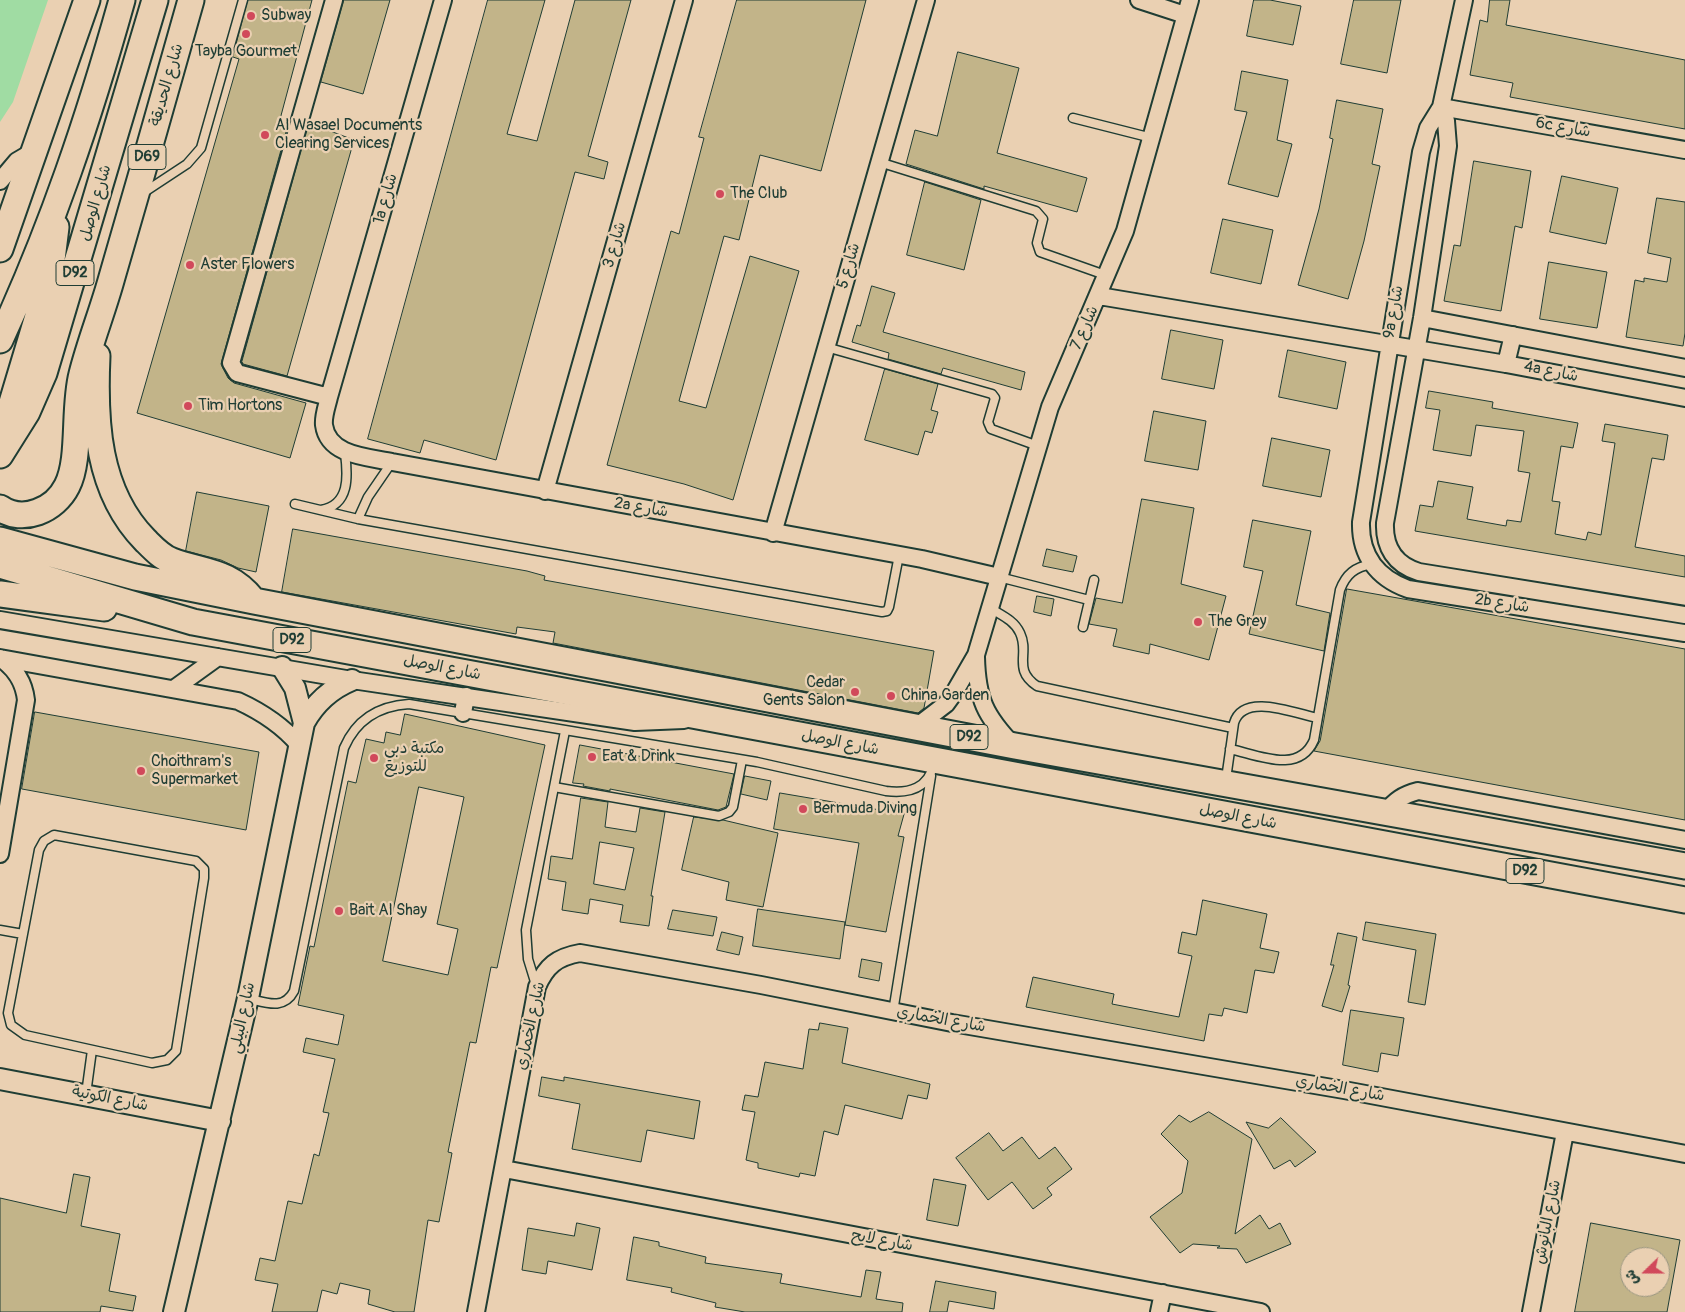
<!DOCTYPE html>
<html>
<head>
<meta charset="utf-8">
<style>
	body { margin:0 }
	#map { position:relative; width:1685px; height:1312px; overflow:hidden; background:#ead0b2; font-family:Pangolin,"Playpen Sans Arabic",sans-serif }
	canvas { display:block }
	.north { position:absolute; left:1620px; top:1247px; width:50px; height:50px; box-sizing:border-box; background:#ead0b2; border:1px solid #999580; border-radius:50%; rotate:248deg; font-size:14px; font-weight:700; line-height:20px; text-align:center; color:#1f3d34 }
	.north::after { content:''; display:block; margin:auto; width:18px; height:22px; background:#d1495b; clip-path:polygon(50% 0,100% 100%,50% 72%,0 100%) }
</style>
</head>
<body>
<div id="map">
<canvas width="1685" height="1312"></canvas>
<div class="north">ش</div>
</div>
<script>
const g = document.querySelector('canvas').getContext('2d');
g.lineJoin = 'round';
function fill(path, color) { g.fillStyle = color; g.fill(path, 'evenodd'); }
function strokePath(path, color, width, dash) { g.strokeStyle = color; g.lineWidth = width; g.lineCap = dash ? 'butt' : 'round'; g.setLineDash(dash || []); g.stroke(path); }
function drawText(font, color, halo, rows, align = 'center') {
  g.font = font + ' Pangolin,"Playpen Sans Arabic",sans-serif'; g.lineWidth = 4.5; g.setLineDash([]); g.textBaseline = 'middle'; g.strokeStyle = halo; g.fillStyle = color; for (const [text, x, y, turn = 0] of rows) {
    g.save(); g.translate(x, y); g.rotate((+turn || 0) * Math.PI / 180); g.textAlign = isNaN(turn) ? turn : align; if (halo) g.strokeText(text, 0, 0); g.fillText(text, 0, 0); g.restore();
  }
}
fill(new Path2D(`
	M0,0H48L13,102L0,122Z`), '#a0dca3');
const building = new Path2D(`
	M248,0H312L279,123L288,125L221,364L228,378L234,383L306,403L290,458L137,413L239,59L233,57Z
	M344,0H390L363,94L321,82Z
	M488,0H545L507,134L537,141L575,0H631L588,156L608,162L604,179L575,172L496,460L424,440L420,453L368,439Z
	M737,0H866L821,171L760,155L739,240L724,236L679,401L706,408L750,256L799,271L733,500L684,484L607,465L671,231L679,234L704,138L699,137Z
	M1254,0H1270L1301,6L1293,45L1247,36Z
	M1354,0H1401L1387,73L1341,64Z
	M1490,0H1510L1506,25L1685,60V129L1510,97L1513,83L1470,75L1480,20L1487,22Z
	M958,52L1019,68L997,153L1087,178L1077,212L984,186V189L906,164L915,130L937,136Z
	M1242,71L1288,80L1277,140L1292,144L1278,197L1228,184L1247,112L1235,110Z
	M1337,100L1383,109L1372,164L1380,166L1364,241L1348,299L1298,285L1319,209L1333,139L1330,138Z
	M309,123L354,140L287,376L243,364L242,362Z
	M1474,161L1531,171L1522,228L1515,226L1501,311L1444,301L1454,245L1460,246Z
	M1562,176L1618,188L1606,244L1550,232Z
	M925,182L981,200L964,270L907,255Z
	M1657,198L1685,202V333L1683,346L1626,337L1635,280L1644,282V278L1667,282L1671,258L1648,253Z
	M1223,219L1273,230L1261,284L1211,273Z
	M1549,262L1607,272L1597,328L1540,319Z
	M872,286L895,293L883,332L1025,372L1021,390L943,368L941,374L888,359L889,353L852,342L857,325L860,326Z
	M1171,330L1223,340L1214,389L1162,379Z
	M1288,350L1346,362L1337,409L1279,397Z
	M885,369L938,384L931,410L938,412L932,433L925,431L918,455L865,440Z
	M1429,391L1493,402L1492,408L1578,423L1573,448L1561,446L1552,501L1560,502L1555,534L1586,540L1588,532L1601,535L1615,443L1602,441L1605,424L1668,435L1664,460L1652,458L1635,547L1685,556V577L1415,531L1420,505L1433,507L1438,481L1473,487L1467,519L1506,526L1507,520L1521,522L1530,473L1518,471L1524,431L1476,425L1471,456L1433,450L1440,410L1426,408Z
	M1154,411L1206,421L1198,470L1145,461Z
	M1272,438L1330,450L1321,497L1263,486Z
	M197,492L269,506L256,572L238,568L221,560L186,551Z
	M1142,499L1194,508L1181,584L1226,596L1209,660L1150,644L1149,654L1113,646L1117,629L1089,624L1096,598L1122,603Z
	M1253,520L1311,531L1296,605L1330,613L1324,651L1249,634L1263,571L1244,567Z
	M293,529L527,571L545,576L544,580L934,651L924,708L918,713L553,643L555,632L517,627L516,634L282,592Z
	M1047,549L1077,556L1073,572L1043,566Z
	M1347,589L1685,649V820L1314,751L1320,741Z
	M1037,596L1054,599L1051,616L1034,612Z
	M35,712L259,752L246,830L22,789Z
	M405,714L545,745L497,968L491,967L476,1043L470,1042L448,1152L452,1153L439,1222L428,1220L414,1312H395L368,1304L370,1290L340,1283L337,1294L322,1290L317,1312H272L278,1284L255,1280L260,1258L275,1261L288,1201L302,1204L314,1154L319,1156L329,1113L323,1112L335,1059L303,1052L306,1038L338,1045L344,1015L298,1005L310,946L314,947L348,781L356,783L366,739L384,743L386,732L400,735ZM419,787L464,797L437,924L458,929L448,975L383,961Z
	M580,745L734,774L726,807L718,810L610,789V791L583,786L584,784L573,783Z
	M745,776L771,781L767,800L741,794Z
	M780,793L886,811L888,802L906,807L898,836L904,837L886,932L845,925L859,843L774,829Z
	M581,798L608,802L605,827L636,832L640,808L665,812L651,896H653L649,926L620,922L623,905L590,899L588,914L562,910L566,882L548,879L551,856L572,859ZM600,842L634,848L625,890L594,884Z
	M694,817L723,820L778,833L763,907L726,900L729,882L682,870Z
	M1203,900L1267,914L1260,948L1279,952L1274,973L1255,970L1247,1013L1224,1008L1222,1016L1209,1014L1204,1041L1026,1007L1033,977L1114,994L1112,1004L1179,1017L1192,956L1178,953L1182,932L1196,935Z
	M758,909L845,922L840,959L753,946Z
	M673,910L717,917L713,936L668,929Z
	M1366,922L1436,934L1425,1005L1408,1002L1416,950L1363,940Z
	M722,932L743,937L739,955L717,950Z
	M1338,933L1357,937L1348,985L1350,986L1342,1012L1322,1006L1334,965H1331Z
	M862,959L882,963L879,981L859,977Z
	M1351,1010L1404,1018L1398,1056L1381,1053L1378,1072L1343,1065Z
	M820,1023L848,1028L842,1063L930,1084L927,1099L908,1095L902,1119L845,1105L838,1135L824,1131L815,1176L800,1173L799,1177L758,1168V1163L746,1160L755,1112L742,1110L745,1095L758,1097L765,1062L803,1069L809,1029L818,1030Z
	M542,1077L564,1081V1077L700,1101L694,1139L647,1130L641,1162L572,1149L580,1104L539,1096Z
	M1209,1112L1252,1139L1235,1234L1260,1215L1269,1229L1280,1223L1291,1244L1246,1263L1237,1249L1217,1248L1220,1246L1193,1244L1180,1253L1150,1217L1182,1193L1188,1161L1161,1134L1179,1115L1190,1122Z
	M1281,1118L1316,1152L1295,1167L1290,1160L1274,1169L1246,1122L1268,1128Z
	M989,1133L1003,1151L1022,1137L1039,1159L1055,1147L1072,1169L1047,1188L1052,1195L1033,1209L1012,1182L988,1200L956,1158Z
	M74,1174L90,1177L81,1226L120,1234L109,1291L136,1296L133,1311L101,1306L100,1312H0V1198L66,1213Z
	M934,1179L966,1185L958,1226L927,1220Z
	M577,1223L600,1228L592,1270L548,1261L546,1274L522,1270L528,1228L574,1236Z
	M1591,1223L1680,1240L1667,1312H1575ZM1630,1257H1660V1287H1630Z
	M634,1237L659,1242V1246L706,1257L705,1263L782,1274L780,1283L861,1297L866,1270L881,1272L876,1299L903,1303L902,1312H745L715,1307L716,1303L671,1292L672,1288L627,1280Z
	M936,1281L996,1292L994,1309L949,1301L947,1312H930Z`);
fill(building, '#c2b489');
strokePath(building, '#1f3d34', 1);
const service = new Path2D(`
	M1073,118L1152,138
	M879,162L1036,211L1043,219L1037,243L1040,252L1108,276
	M143,193L187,164L201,148L243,0
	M826,347L992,394L995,398L988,422L991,429L1038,446
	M295,504L358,519L882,612L887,611L889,607L899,555
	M321,510C350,505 348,476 345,453
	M358,519L368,497L392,462
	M999,577L1089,600
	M990,608C1001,615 1014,620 1020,633C1030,654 1012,669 1037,686L1233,728
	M1083,627L1094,580
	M1230,749C1258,755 1299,775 1314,740L1340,590C1346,574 1355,567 1372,564
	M1226,779L1234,723C1243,692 1294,713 1317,718
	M554,787L719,816L729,812L733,807L742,760
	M54,835L196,861L204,869V878L176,1051L167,1060L152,1063L25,1035L11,1025L8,1013L39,850L44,841Z
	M0,930L23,934
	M536,985L528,959L526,930L565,731
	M250,999C267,1003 284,1010 294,991L344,748C356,720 378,706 409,704L757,762L886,791C910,794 928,788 934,764
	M893,1012L931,776
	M86,1094L92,1050`);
const minor = new Path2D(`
	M443,0L329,397C327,406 323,416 324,425C328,456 368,457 392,462L922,559L999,577
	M1139,0L1185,15
	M1464,0L1441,107L1428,128L1421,152L1361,522C1360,555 1377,578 1408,589L1685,633
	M1441,107L1446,121L1448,146L1422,318L1385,523C1384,547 1395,565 1419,572L1685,615
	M1441,107L1685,150
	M0,181L17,161L34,151
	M1099,296L1506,364L1685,398
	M1422,318L1685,368
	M1506,364L1513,335
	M329,397L237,373L231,363L334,0
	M545,491L684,0
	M773,533L926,0
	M0,620L352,680L635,722L684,720
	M976,657C977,699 985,716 1014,746
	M0,658L238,701C262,712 282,725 299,745
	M0,658C16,669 24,682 26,700L0,854
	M175,688L218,657
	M463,713L466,696
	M916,727L946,704L954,693L976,655L1050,407L1125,231L1190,0
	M1385,813C1395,800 1403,795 1418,791L1685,840
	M504,1169C756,1219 1009,1262 1261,1312
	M476,1312L537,987C546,966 557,957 580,953L761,985L952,1023L1344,1090L1685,1154
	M1159,1312L1163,1293
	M1531,1312L1565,1132`);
const tertiary = new Path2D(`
	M304,723C315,703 330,689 352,680
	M0,1079L220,1121
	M174,1312L248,998L304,723L295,688L282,667`);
const primary = new Path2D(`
	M0,249L87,0
	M0,340C52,228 89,118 122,0
	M97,356C94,421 97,491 145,540C153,548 161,557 172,561C204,573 229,570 253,600
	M0,431L11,406L50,276L56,227
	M0,455L27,412L44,373L155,0
	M0,508C23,524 55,510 67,486C81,459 73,408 82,374C90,342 103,310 112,277C139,185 165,92 191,0
	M0,540L135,577L254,601L1015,746L1685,866
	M0,565L193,622L1685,900
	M0,594L104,608`);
strokePath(service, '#1f3d34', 11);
strokePath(minor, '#1f3d34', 20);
strokePath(tertiary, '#1f3d34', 24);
strokePath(primary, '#1f3d34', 29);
strokePath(service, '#ead0b2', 8);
strokePath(minor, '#ead0b2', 16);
strokePath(tertiary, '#ead0b2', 20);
strokePath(primary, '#ead0b2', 25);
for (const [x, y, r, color] of [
	[251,16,5,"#d1495b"],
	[246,34,5,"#d1495b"],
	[265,135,5,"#d1495b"],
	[720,194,5,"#d1495b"],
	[190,265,5,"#d1495b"],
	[188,406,5,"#d1495b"],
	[1198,622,5,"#d1495b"],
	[855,692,5,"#d1495b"],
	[891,696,5,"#d1495b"],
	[592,757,5,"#d1495b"],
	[374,758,5,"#d1495b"],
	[141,771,5,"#d1495b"],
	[803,809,5,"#d1495b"],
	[339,911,5,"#d1495b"]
]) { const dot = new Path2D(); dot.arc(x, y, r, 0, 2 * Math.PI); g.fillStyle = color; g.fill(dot); strokePath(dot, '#ead0b2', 2); }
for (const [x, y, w] of [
	[147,157,38],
	[75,273,38],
	[292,640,38],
	[969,737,38],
	[1525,871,38]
]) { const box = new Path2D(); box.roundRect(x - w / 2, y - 12.5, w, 25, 4); g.fillStyle = '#ead0b2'; g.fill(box); strokePath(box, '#1f3d34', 1); }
drawText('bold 15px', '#1f3d34', null, [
	["D69",147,157],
	["D92",75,273],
	["D92",292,640],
	["D92",969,737],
	["D92",1525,871]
]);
drawText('16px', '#1f3d34', '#ead0b2', [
	["Subway",261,16],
	["Tayba Gourmet",246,52,"center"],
	["Al Wasael Documents",275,126],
	["Clearing Services",275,144],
	["The Club",730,194],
	["Aster Flowers",200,265],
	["Tim Hortons",198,406],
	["The Grey",1208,622],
	["Cedar",845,683,"right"],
	["Gents Salon",845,701,"right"],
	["China Garden",901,696],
	["مكتبة دبي",384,749],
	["للتوزيع",384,767],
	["Eat & Drink",602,757],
	["Choithram's",151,762],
	["Supermarket",151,780],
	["Bermuda Diving",813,809],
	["Bait Al Shay",349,911]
], 'left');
drawText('16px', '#1f3d34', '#ead0b2', [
	["شارع الحديقة",167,85,-74],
	["6c شارع",1563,128,10],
	["1a شارع",386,199,-74],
	["شارع الوصل",96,203,-74],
	["شارع 3",615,245,-74],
	["شارع 5",849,266,-74],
	["9a شارع",1394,312,-80],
	["شارع 7",1085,328,-66],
	["4a شارع",1551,372,11],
	["2a شارع",641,508,10],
	["2b شارع",1502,604,9],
	["شارع الوصل",442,668,11],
	["شارع الوصل",840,743,11],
	["شارع الوصل",1238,817,11],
	["شارع البيلي",243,1018,-78],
	["شارع الخماري",941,1020,10],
	["شارع الخماري",531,1026,-78],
	["شارع الخماري",1340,1089,10],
	["شارع الكوتية",110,1099,11],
	["شارع البانوش",1548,1222,-79],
	["شارع لايح",882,1241,10]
]);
</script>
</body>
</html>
